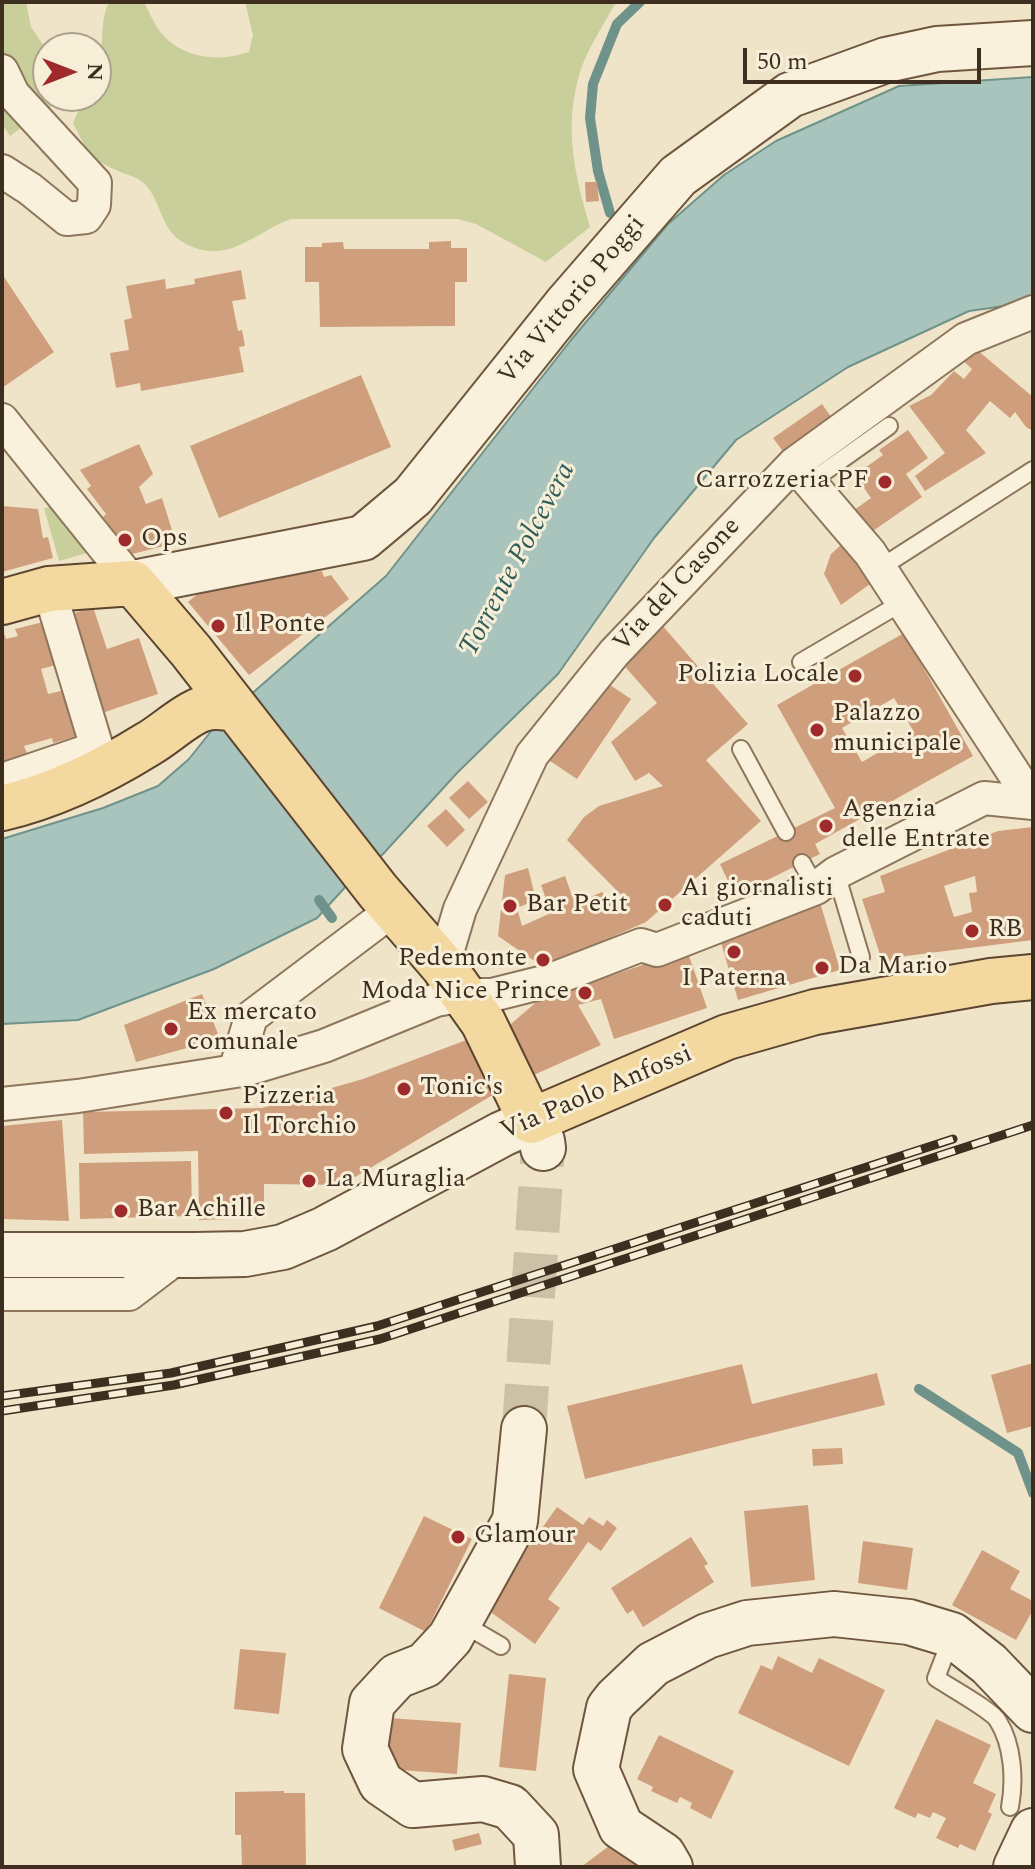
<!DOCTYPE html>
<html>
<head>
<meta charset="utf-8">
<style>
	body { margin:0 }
	#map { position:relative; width:1035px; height:1869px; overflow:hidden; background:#f0e4c8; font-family:Spectral,serif }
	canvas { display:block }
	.frame { position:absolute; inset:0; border:4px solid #3d2e20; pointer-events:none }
	.north { position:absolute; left:32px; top:32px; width:80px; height:80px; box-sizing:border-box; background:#f7eed8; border:2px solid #ada18e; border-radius:50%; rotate:90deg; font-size:22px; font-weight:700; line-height:32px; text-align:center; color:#3d2e20 }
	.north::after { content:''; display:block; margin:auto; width:28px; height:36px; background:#9e2a2b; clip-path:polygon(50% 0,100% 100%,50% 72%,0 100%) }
	.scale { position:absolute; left:743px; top:48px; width:238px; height:36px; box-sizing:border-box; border:4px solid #3d2e20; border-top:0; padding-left:10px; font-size:24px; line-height:28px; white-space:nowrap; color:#3d2e20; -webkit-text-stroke:6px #f7eed8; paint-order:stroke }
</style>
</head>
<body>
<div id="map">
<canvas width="1035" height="1869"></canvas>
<div class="frame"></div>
<div class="north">N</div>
<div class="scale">50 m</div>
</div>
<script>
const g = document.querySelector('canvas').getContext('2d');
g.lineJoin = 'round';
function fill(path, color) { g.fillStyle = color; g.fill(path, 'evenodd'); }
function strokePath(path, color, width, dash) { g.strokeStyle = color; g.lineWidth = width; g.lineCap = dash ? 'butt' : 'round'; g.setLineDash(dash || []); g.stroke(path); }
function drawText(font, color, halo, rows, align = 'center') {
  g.font = font + ' Spectral,serif'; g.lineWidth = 6; g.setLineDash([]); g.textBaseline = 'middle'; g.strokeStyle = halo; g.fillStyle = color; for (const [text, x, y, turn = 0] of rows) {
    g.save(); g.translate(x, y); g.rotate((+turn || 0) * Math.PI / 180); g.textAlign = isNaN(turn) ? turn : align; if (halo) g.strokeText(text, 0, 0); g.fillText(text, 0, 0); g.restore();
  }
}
fill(new Path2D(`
	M2,2H26L31,27L48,52V96L63,98L10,136L2,124Z
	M109,2H144C150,13 155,27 164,36C185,59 221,62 249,52L253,35L245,2H616C605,23 589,46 581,69C563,126 574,172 590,227L546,262L476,224L458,219H291C259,230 230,263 193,247C184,244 174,237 169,229C159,214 156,192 141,181C135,176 124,174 118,171C88,158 87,150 73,123L85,96H96C96,80 98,67 101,52C103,34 101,19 109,2Z
	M54,507L87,553L59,561L44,508Z`), '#c9cf9b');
const water = new Path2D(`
	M1033,77V302L969,311L848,367L736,440L654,538L558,674L457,773L383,854L348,884L317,918L214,969L78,1020L2,1024V839L103,808L158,786L189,759L216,725L386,576L571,340L668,224L724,175L776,141L899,86Z`);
fill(water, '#a9c4bc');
strokePath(water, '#6f938a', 2);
strokePath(new Path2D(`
	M610,213L598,171L590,118L593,84L617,24L640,2
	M319,900L332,918
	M919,1389L1018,1453L1033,1493`), '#6f938a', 10);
fill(new Path2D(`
	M585,182H597L599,201L586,202Z
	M451,241V248H467V282H455V326L320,327L319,282H305V247H322V243L343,242L344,249H429V242Z
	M241,270L246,299L232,301L238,331L242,330L245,346L239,347L244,372L141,391L140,383L116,388L110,353L129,350L124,320L132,318L126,286L165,279L166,289L195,284L194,279Z
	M2,274L54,352L2,388Z
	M970,344L1033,397V431L1026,427L1015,412L1010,418L990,401L966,430L986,453L925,491L915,476L945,453L909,406L931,395L954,371L964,379L972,369L959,357Z
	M361,375L391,447L219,518L190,446Z
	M822,404L834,421L785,454L773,438Z
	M908,430L928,458L906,474L922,497L870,533L854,510L871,498L855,475L883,455L879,450Z
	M139,444L153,474L139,487L146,504L162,498L176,543L132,554L103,517L106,514L87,489L91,486L80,470Z
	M2,506L38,509L43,538L48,537L53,558L2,572Z
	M842,544L870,584L841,605L824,574L831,554Z
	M322,571L324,577L331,575L349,599L249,675L188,602L207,586Z
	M93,607L107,649L139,638L158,694L102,713L69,615Z
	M655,617L748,724L706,760L761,821L646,922L543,967L498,936L505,875L528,868L536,900L517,908L522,926L551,913L541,885L565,876L575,904L602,892L617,908L627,901L567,840L584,817L599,806L663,786L649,773L635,781L611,742L657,703L620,661Z
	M43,622L56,665L41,669L48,694L65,690L78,736L53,743L52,738L24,746L28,756L2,764V625L6,639L18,636L15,629Z
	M904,633L973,756L815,844L820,854L735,896L720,864L835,808L777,705ZM894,698L914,732L862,762L842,728Z
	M604,681L631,699L577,779L550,761Z
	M468,781L488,802L469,819L449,798Z
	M446,809L465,830L447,847L427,826Z
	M1033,827V940L906,956L883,964L862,899L885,892L880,876L998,831ZM975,876L977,892L969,893L972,912L954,917L944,886Z
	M820,902L840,970L738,1000L718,933Z
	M687,950L707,1008L614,1039L601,999L578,1005L601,1045L527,1078L505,1029L540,999L567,987L595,981Z
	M202,994L218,1034L187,1048L136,1062L124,1025Z
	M469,1039L496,1093L350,1180L349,1185L264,1184V1218L199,1220L198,1151L84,1154L83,1112L262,1108L363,1079Z
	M62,1120L69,1221L2,1219V1126Z
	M191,1161L192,1216L80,1219L79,1163Z
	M1033,1363V1426L1007,1433L991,1375Z
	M742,1364L752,1404L877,1373L885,1405L585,1479L567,1406Z
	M842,1448L843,1464L813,1466L812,1449Z
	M808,1505L815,1580L751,1587L744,1511Z
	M557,1507L583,1525L589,1517L603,1526L607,1520L617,1528L601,1551L588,1542L548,1599L560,1608L535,1644L485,1608Z
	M424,1516L472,1539L426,1632L379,1608Z
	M691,1537L708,1564L704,1566L714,1582L643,1627L633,1610L627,1614L611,1588Z
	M863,1541L913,1548L907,1590L858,1583Z
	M982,1550L1020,1571L1010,1589L1033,1601V1610L1016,1640L952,1605Z
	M240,1649L286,1653L279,1714L234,1709Z
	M778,1656L812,1673L819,1658L885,1690L849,1766L738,1713L761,1665L772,1670Z
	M509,1674L546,1678L536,1771L499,1767Z
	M389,1718L461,1723L457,1774L399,1770L389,1760L387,1744Z
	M936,1719L991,1745L973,1783L996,1794L988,1812L992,1814L975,1851L960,1844L958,1848L936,1838L946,1818L933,1812L930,1818L918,1813L915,1818L894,1808Z
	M659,1735L734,1771L711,1819L690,1808L692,1803L680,1797L677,1803L651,1791L653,1787L637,1779Z
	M284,1791V1793H305L306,1867H242L241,1835H235V1792Z
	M479,1833L482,1844L455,1851L452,1840Z
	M617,1840L638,1867H581Z`), '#cf9f7d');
strokePath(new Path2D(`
	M524,1429L543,1148`), '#ccc0a6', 44, [44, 22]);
const lane = new Path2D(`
	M810,482L889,426
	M880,568L1033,470
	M801,662L903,602
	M741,749L786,832
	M802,863L816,888
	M836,873L861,957
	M460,1622L501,1646
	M951,1639L936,1678C949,1687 993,1711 998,1721C1013,1745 1015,1780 1010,1807`);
const street = new Path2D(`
	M2,71L13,94L95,183L94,205L86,217L67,219L30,189L2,171
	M2,420L133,583
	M794,464L870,553L1021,784L1033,795
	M2,780L97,748L49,589
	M443,966L460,909L532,755L614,653L794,464L966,339L1033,312
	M235,1071L251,1017L394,909
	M2,1104L78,1096L248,1069L324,1046L436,1000L464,995H492L548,981L641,945L657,950L816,888L836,873L984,798L1033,803
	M2,1294H129L179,1256`);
const secondary = new Path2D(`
	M133,583L363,538L413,496L566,305L678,176L790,95L886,60L937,49L1033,43
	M2,1255H195L245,1254L283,1247L325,1229L502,1134L531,1121L542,1141L543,1148
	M524,1429L515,1521L450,1638L425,1665L397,1676L372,1703L365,1749L381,1783L413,1805L483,1799L510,1807L536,1835L538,1867
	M670,1867L663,1855L621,1827L596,1769L609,1708L616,1699L653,1664L707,1636L747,1623L834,1614L909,1622L952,1635L989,1664L1033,1710
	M1016,1867L1033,1831`);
const primary = new Path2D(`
	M2,602L49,589L133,583L191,651L378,891L443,966L483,1022L531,1121L727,1037L815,1012L991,981L1033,977
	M2,808C54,796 103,772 148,744C164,735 184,716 200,710C211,705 224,707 236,709`);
strokePath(lane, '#8d765c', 20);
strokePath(street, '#8d765c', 36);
strokePath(secondary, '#6f573f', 48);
strokePath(primary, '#5b4430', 48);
strokePath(lane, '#faf1dc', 16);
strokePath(street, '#faf1dc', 32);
strokePath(secondary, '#faf1dc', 44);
strokePath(primary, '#f3d9a0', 44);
const rail = new Path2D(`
	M2,1396L171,1373L377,1326L953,1139
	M2,1411L174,1385L380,1339L1033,1125`);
strokePath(rail, '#3d2e20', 9);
strokePath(rail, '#f7eed8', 6, [18]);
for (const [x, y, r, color] of [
	[885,482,8,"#9e2a2b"],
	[125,540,8,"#9e2a2b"],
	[218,626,8,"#9e2a2b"],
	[855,676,8,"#9e2a2b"],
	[817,730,8,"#9e2a2b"],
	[826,826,8,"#9e2a2b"],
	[665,905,8,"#9e2a2b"],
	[510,906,8,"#9e2a2b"],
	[972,931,8,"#9e2a2b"],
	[734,952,8,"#9e2a2b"],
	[543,960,8,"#9e2a2b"],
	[822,968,8,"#9e2a2b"],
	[585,993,8,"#9e2a2b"],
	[171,1029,8,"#9e2a2b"],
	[404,1089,8,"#9e2a2b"],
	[226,1113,8,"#9e2a2b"],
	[309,1181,8,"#9e2a2b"],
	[121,1211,8,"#9e2a2b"],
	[458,1537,8,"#9e2a2b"]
]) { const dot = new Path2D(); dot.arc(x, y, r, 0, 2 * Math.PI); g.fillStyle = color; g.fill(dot); strokePath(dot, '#f7eed8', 3); }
drawText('26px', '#3d2e20', '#f7eed8', [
	["Via Vittorio Poggi",573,301,-50],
	["Via del Casone",678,586,-47],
	["Via Paolo Anfossi",597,1094,-23]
]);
drawText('26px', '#3d2e20', '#f7eed8', [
	["Carrozzeria PF",869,482,"right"],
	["Ops",141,540],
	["Il Ponte",234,626],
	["Polizia Locale",839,676,"right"],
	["Palazzo",833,715],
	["municipale",833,745],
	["Agenzia",842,811],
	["delle Entrate",842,841],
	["Ai giornalisti",681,890],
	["caduti",681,920],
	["Bar Petit",526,906],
	["RB",988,931],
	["Pedemonte",527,960,"right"],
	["Da Mario",838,968],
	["I Paterna",734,980,"center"],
	["Moda Nice Prince",569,993,"right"],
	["Ex mercato",187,1014],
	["comunale",187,1044],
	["Tonic's",420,1089],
	["Pizzeria",242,1098],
	["Il Torchio",242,1128],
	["La Muraglia",325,1181],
	["Bar Achille",137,1211],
	["Glamour",474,1537]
], 'left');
drawText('italic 28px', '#2f5d5a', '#f7eed8', [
	["Torrente Polcevera",519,560,-62]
]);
</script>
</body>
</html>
